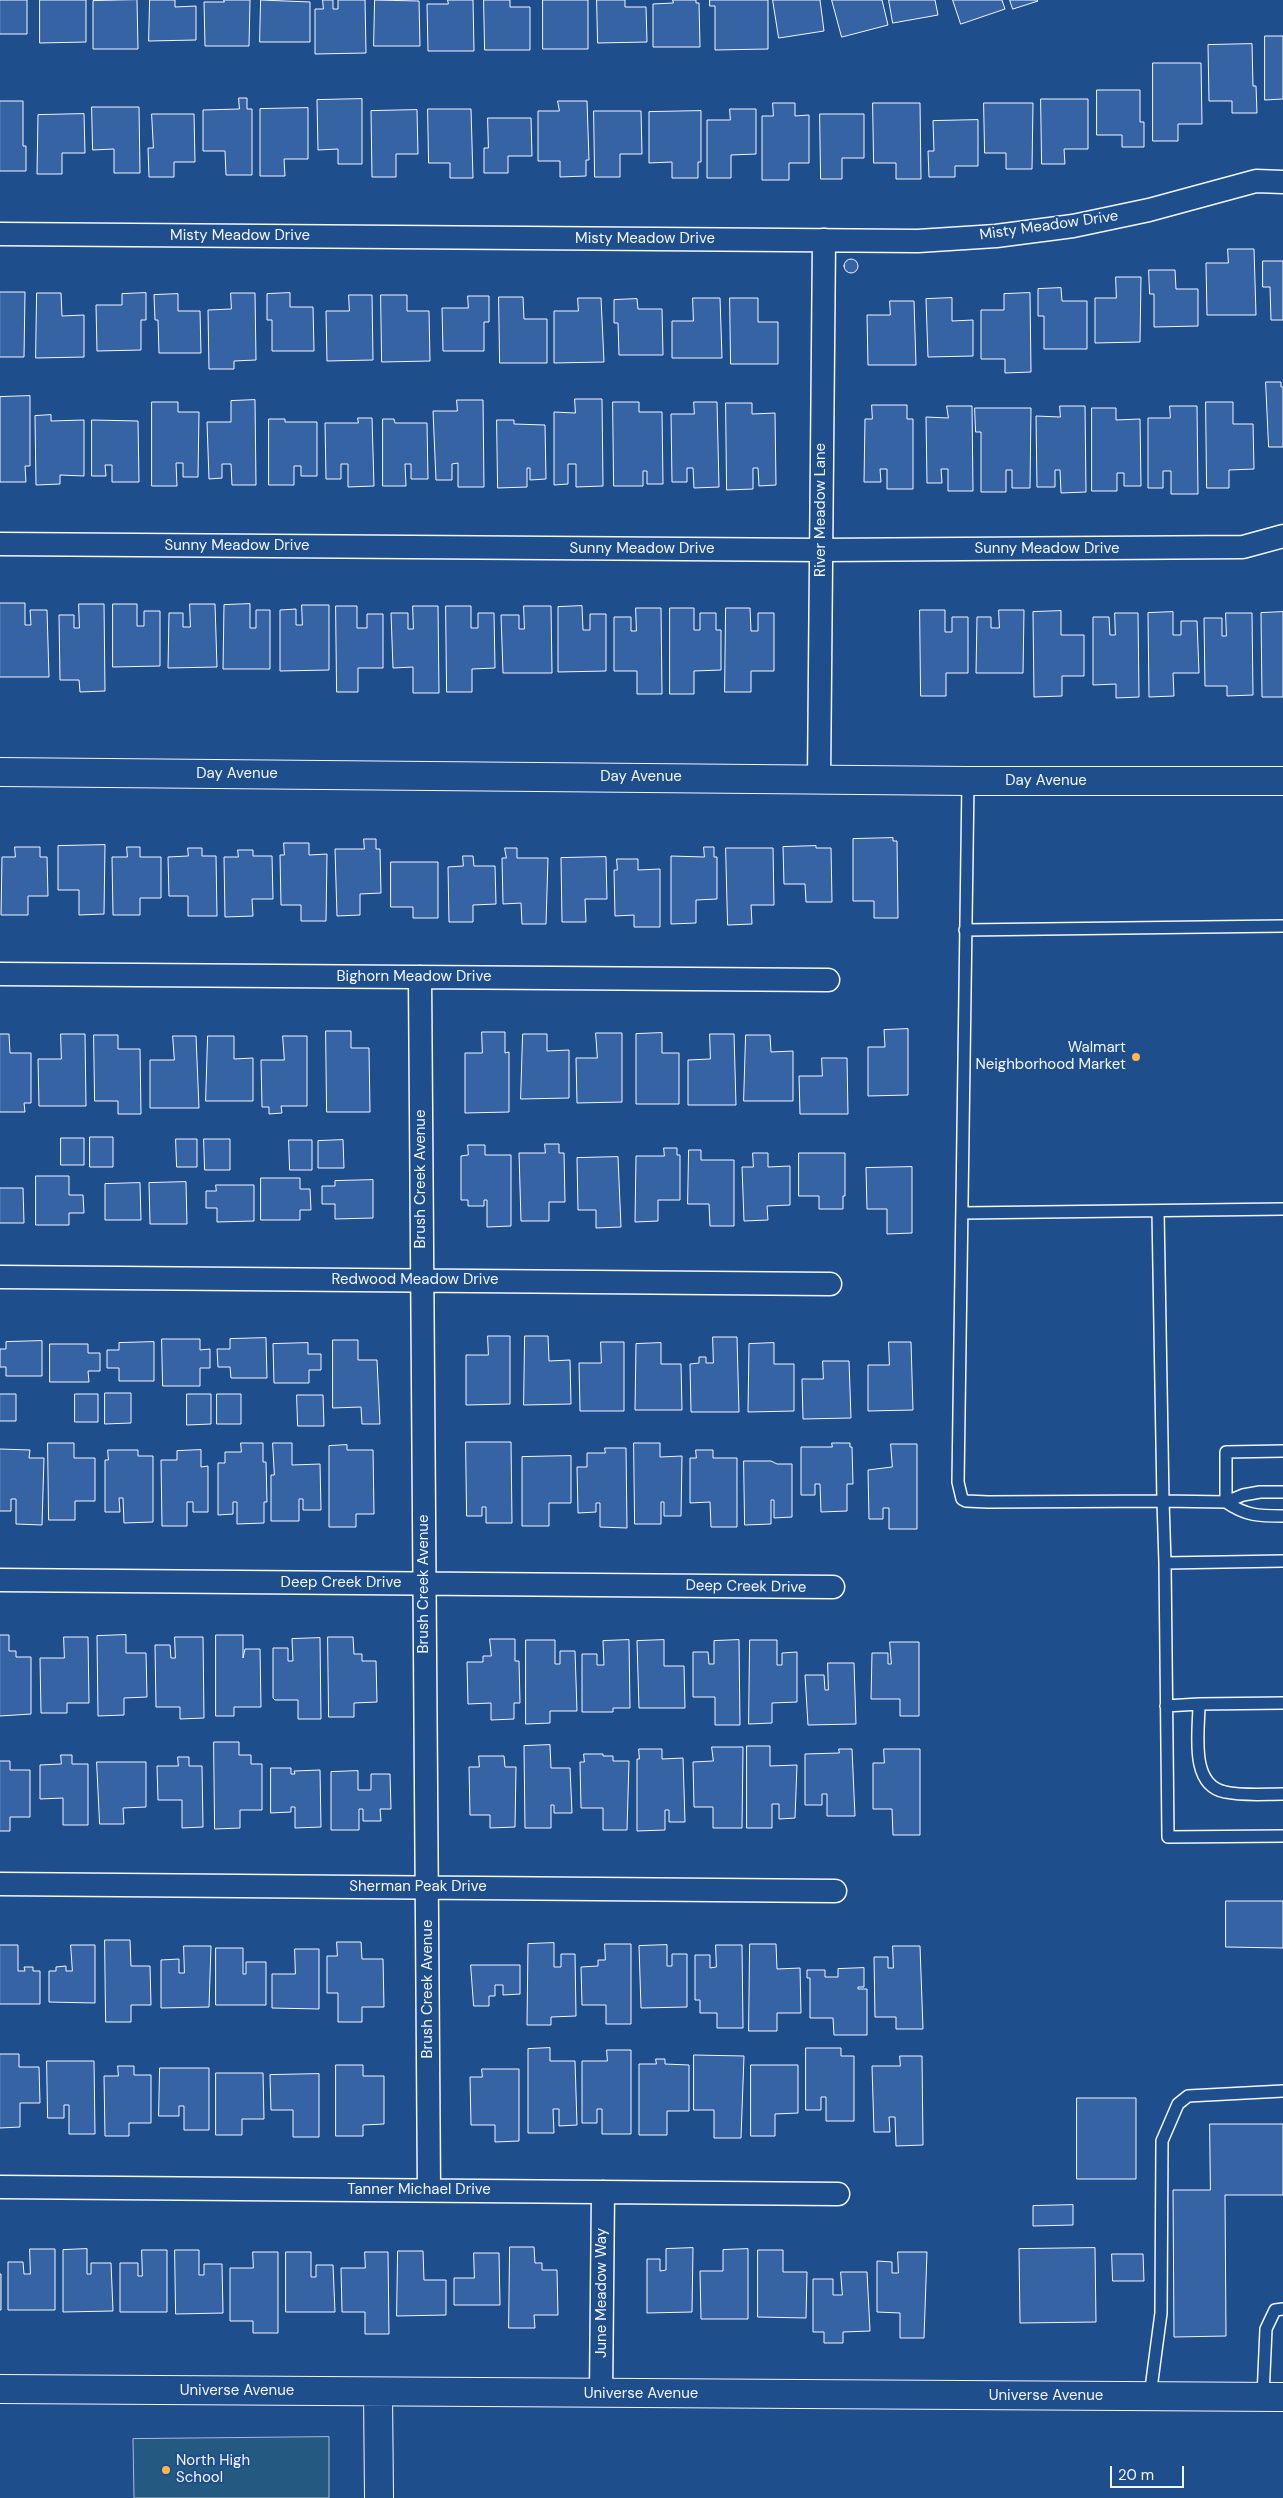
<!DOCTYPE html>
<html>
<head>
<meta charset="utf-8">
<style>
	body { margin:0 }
	#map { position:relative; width:1283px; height:2498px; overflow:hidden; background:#1f4e8c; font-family:"DM Sans",sans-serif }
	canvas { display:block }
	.scale { position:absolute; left:1110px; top:2466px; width:74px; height:22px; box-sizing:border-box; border:2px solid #f2f6ff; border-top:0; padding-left:6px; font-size:15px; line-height:18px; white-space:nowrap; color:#f2f6ff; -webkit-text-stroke:4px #1f4e8c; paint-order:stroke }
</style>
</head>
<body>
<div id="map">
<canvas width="1283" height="2498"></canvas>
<div class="scale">20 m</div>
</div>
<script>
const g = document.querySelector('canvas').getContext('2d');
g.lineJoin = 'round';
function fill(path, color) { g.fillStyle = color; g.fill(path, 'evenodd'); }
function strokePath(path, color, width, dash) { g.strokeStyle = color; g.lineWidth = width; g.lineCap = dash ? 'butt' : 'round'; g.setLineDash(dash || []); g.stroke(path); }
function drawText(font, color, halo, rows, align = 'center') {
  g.font = font + ' "DM Sans",sans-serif'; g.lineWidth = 4; g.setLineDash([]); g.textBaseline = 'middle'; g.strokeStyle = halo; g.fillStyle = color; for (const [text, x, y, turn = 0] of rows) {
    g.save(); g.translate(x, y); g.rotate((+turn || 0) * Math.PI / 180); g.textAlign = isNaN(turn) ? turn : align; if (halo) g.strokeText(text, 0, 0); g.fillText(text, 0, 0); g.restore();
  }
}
const green = new Path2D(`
	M329,2437V2498H134L133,2439Z`);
fill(green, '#245a82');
strokePath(green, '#a8bbd7', 1);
const building = new Path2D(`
	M0,0H27V34H0Z
	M40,0H86V42L40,43Z
	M137,0L138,49H93V1Z
	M150,0H175V7L196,6V40L149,41Z
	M224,0H250L249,46H205L204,2H224Z
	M261,0L310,2V42H260Z
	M323,0H333V9H338V0H365L366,53L315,54V9H323Z
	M375,0L419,1L420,46H374Z
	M448,0H473L474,51H428L427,4H448Z
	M484,0H510V7H530V50H485Z
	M543,0H588V49H543Z
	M597,0H625V7H646L647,42L598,43Z
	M673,0H696V3H699L700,47H653V4L673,3Z
	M710,0H768V49L715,50V6H710Z
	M773,0H820L824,31L779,38Z
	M832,0H882L888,25L842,37Z
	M889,0H935L938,15L893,23Z
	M953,0H1002L1005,9L961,24Z
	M1010,0H1037L1038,1L1013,9Z
	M1265,36H1283V99L1265,100Z
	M1252,44L1253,86H1256L1257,113H1232V101H1209L1208,45Z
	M1153,63H1201L1202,124H1178V141H1153Z
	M1097,90H1140V122H1144V147H1122V135H1097Z
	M239,98H247V109H252V175H226L225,151H203V110L239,109Z
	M362,99V164H338V149L318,150L317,100Z
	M1041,99H1088V149H1064L1065,164H1042Z
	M0,101H23V146H26V171H0Z
	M558,101H587L589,160H586V176L560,177V161H538V111H559Z
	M773,103H795V116L809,115V163H789V180H762V116H773Z
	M873,103H920L921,179H896V163H874Z
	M984,103H1033L1032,169H1006V153H985Z
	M92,107H139L140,173H114V149L93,150Z
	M308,108V159H284L285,176H260V109Z
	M428,109H471L473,178H450V163H429Z
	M730,109H756V154L731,155V178H707V120H730Z
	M417,110L418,154H396V177H372L371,111Z
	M594,111H641L642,154H620V177H595Z
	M701,111V162H698V178H672V162L649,163V112Z
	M84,114L85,153H62V174H37L38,115Z
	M152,114H194L195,162H174V177H149L148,148H153Z
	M820,114H864V158H842V179H821Z
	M488,118H531L532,156H508V173H484V148H488Z
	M978,120V166H955V177H929L928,151H934L933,121Z
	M1228,249H1254L1256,315H1207L1206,263H1228Z
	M844 266a7 7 0 1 1 14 0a7 7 0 1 1-14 0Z
	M1263,261H1283V320H1271L1270,287H1263Z
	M1149,270H1175L1176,289H1198V326L1154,327V294H1150Z
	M1116,277H1141L1140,342L1095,343V298H1116Z
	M1061,288L1062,301H1087V349H1044V316H1038V289Z
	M0,292H25L24,357H0Z
	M37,293H61L62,316L84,315V357L36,358Z
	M146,293V320H141V350L97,351L96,305H122V294Z
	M231,293H255L256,360L234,361V369H209L208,310L231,309Z
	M290,293V307H313L314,351H272V320H267V294Z
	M1030,293L1031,372L1005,373V359H981V310H1004V294Z
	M178,294V311H200L201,353H159L158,320H155L154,295Z
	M349,295H372L373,360L327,361L326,311H349Z
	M381,295H407V311H429L430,361L382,362Z
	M468,296H489V322H484V351H443L442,308H468Z
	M499,297H523L524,319H547V363H500Z
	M578,298H601L604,362L554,363V311H578Z
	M693,298H720L722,358H672V321H693Z
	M730,298H758V322H778V364H731Z
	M952,298V321L973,320V356L928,357L926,299Z
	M637,299L638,309H662L663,355H619L618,323H614V300Z
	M890,301H914L916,365H868L867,315H890Z
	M1266,382H1281V387H1283V447H1269Z
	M30,396V466H25L26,482H0V397Z
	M575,399H602L603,486L576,487V464H568V484L554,485V412L575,413Z
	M255,400L256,485H232L231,464H222V478L209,479L207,422H231V401Z
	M457,400H483L484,487H458V463L452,464V480H436L433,411H457Z
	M152,402H178V412H199L198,477H183V463H176L177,486H152Z
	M613,402H639V412H662L663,484H647V471H643V486H614Z
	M694,402H717L719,487L694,488L693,468H687V482H672L671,414H694Z
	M1206,402H1233V424H1253L1254,469L1229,470V488H1207Z
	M726,403H752V414L775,413L776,485L759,486L758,468H753V489L727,490Z
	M872,405H907V419H913V489H887V469H880L881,482H864L865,419H872Z
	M947,406H972L973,491H948V469H941L942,483H927L926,417L948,418Z
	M1060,406H1085L1086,492L1061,493L1060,470H1055V487H1037L1036,416L1060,417Z
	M1170,406H1197L1198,494H1171V471H1163V488H1148V418H1170Z
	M975,408H1031L1030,488H1012V470H1006V492H981V432H976Z
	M1092,408H1116V420L1140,419L1141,486H1124V473H1117V491H1092Z
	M51,415V421L84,420V476L60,475V484L36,485L35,416Z
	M358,418H372L374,486L348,487V464H341V479H326L325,423H358Z
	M269,419H285V422H317V476H301V466H294V485H269Z
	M383,419H394L395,423H427L428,479H411V464H405L406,486H383Z
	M92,420L138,421L139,482H112V465H105L106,476H92Z
	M497,420H514V424L545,425L546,479L530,480V468H527V487L498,488Z
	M0,603H25V625H31L30,610H47L49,677H0Z
	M79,604H104L105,691L80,692L79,680H60L59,615H74V628H79Z
	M113,604H137V626H144V611H160V666L113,667Z
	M190,604H215L217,667L168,668L169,613H183V627H190Z
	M250,604V628H256V610H270V669H223L224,605Z
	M302,605H329V670L280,671V610L296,609V625H302Z
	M336,606H357V628H367V614H383V668H358V692H337Z
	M413,606H438L439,693H413V667L393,668L391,613H408V629H413Z
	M446,606H471V628H478V613H494L495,668L472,669V692H447Z
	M524,606H551L552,673H503L501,615H519V629H524Z
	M582,606L583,630H590V614H606V671L558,672V607Z
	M636,608H661L662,694H637V671H614V617H631V631H636Z
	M670,608H694V630H700V613H716V630H721V670L694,671V694H670Z
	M726,608H750L751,631H758V613H774V671H751V692H725Z
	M920,610H945V632H952V617H968V673H946V696H921Z
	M999,610H1024L1023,673H976L977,617H991V628H999Z
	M1061,611V635H1084V676H1062V696L1034,697L1033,612Z
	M1173,612V635H1181V621H1197L1199,673H1173L1174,696L1149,697L1148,613Z
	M1283,612V697H1262L1261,613Z
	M1115,613H1138L1139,697L1116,698V684L1093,685V617H1109L1110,635H1115Z
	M1226,613H1252L1253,695L1227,696V686H1205L1204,618H1222V636H1226Z
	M893,838V841H897L898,918H874V901H853V839Z
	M364,839H376V849H380L381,893L360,894V915L337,916L335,849H364Z
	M284,843H309V855L327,854L326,921H301V905H281L280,855H284Z
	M105,845L104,914L79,915V890H58V846Z
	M816,846V848H831L832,902H806L805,884H784L783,847Z
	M15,847H40V857H47L48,896H28V915H1L2,857H15Z
	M127,847H140V857H161V898H140V915H113L112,857H127Z
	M704,847H714V857H717V899L696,900V923L671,924V856L704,857Z
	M188,848H202V856H216L217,916H188V896H169L168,857L188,856Z
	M505,848H517V858H548L546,924H522L521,903L503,904L502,858H506Z
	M726,848H773L774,905H751L752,924L728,925Z
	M238,850H253V856H272L273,899H252L253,916L225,917L224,857H238Z
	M463,856H473L474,866H495L496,904L473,905V922H449L448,867L463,866Z
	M606,857L607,899H585L586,922H562L561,858Z
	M617,859H638V870L660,869V927H634V915L615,916L614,870H617Z
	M391,862H438V918H413V907H391Z
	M908,1029V1095L868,1096V1047H885L884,1030Z
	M326,1031H351V1048H369L370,1112H327Z
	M482,1032H505V1053L509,1052V1112L465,1113V1053H482Z
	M596,1033H622V1102L577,1103L576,1058H597Z
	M662,1033V1053H679V1104H636V1034Z
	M0,1034H9L10,1053H31V1103H24L25,1112H0Z
	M61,1034H85L86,1106H39L38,1059H61Z
	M523,1034H547V1051L569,1050V1098L521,1099Z
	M710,1034H734L736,1105H688V1060L710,1059Z
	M94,1035H118V1049H140L141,1114H118V1101H95Z
	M746,1035H770L771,1052L793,1051V1101H744Z
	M173,1036H196L199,1108H150V1060H174Z
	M208,1036H234V1059L253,1058V1101H206Z
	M283,1036H307V1106H281L282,1113L269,1114V1107H262L261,1060H284Z
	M822,1058H847L848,1114H800L799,1076H822Z
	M90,1137H113V1167H90Z
	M61,1138H84V1165H61Z
	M176,1139H197V1167H177Z
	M204,1139H230V1170H205Z
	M289,1140H312V1170H290Z
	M343,1140L344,1168H318V1141Z
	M545,1144H559V1153H564L565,1202H549V1221H521L519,1153H545Z
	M468,1145H485V1155H511V1226L487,1227V1200H484V1206H468V1200H461V1156L468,1155Z
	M664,1148H677V1155H680V1200H658V1221L635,1222L636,1156H664Z
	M689,1150H701V1160H734V1226H710L709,1204H688Z
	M753,1153H768V1167L790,1166V1205L767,1206L768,1220L744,1221L742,1167H753Z
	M799,1153H845V1196H843V1209H819V1196H799Z
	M618,1157L621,1227L596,1228V1210H578L577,1158Z
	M912,1167V1233L887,1234V1209H867L866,1168Z
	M36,1176H69V1195H83L84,1213H69V1225H36Z
	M261,1178H300V1189H310L311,1210H300V1220H261Z
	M373,1180V1218L335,1219V1204H322V1186H335V1181Z
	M186,1182L187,1224H150L149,1183Z
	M140,1183L141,1220H105V1184Z
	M216,1185H254V1221L217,1222V1208H206V1191H216Z
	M0,1188H23L24,1223H0Z
	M488,1336H510V1404L466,1405V1355H488Z
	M525,1336H548L549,1361L570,1360L571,1404L524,1405Z
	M713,1337H737L739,1412H691L690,1364L699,1363V1357H706V1363H713Z
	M266,1338L267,1378H231L230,1367H218L217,1349H230V1339Z
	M162,1339H200V1350L210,1349V1368H200V1386H163Z
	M333,1340H358V1360H377L380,1424H362L361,1407L333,1408Z
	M42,1341V1376H6V1367H0V1349H6V1342Z
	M154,1342V1381H119V1368H107V1350H119V1343Z
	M601,1342H624V1411H580L579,1363H601Z
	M889,1342H911L913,1410L868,1411V1365H889Z
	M308,1343V1354H321V1370H309V1383H274L273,1344Z
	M661,1343V1364H681L682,1410H635L636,1344Z
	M774,1343V1364H794V1411L748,1412L749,1344Z
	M50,1344H88V1353H100V1371H88L89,1382H50Z
	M823,1361H849L851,1418L803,1419L802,1379H823Z
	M105,1393H131V1423L105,1424Z
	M0,1394H16V1421H0Z
	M75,1394H98V1422H75Z
	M187,1394H211V1424L187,1425Z
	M217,1394H241V1424H217Z
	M297,1395H323L324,1426H298Z
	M466,1442H511L512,1523H486V1507H482V1516H467Z
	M48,1443H74V1458H95V1501H75V1520H49Z
	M241,1443H263V1462H266L267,1502H264V1523L237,1524V1502H233V1514L218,1515V1463H225V1452H241Z
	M273,1443H292V1465L320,1464L321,1510H303V1499H299V1521H271V1475H274Z
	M634,1443H660V1457L682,1456L681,1516H664V1502H661V1524H635Z
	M832,1443H850V1447H852L853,1484H847V1511L821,1512L820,1484H815V1495H801V1447H832Z
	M891,1444H917V1529H889V1508H883V1519H869L868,1470L892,1467Z
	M347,1445V1450H373L374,1514H356V1527H329V1446Z
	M605,1448H626L627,1528L600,1527V1503H596V1512L578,1513L577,1467H587V1453H605Z
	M0,1449L30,1450L29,1458H44L42,1525L16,1524V1499H11V1511H0Z
	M108,1450H138V1456H153V1522L124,1523L123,1498H119L120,1512H105V1460H108Z
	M201,1450V1467L208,1466V1512H193V1502H187V1526H162L161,1460H177V1451Z
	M696,1450H713V1458H737V1527H711L710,1502L690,1503V1458H696Z
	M571,1456V1503H549V1526H522V1457Z
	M744,1461H771L777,1464H792V1517L774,1518V1500H771V1524L745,1525Z
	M0,1635H9V1651H16V1657H31V1714L0,1716Z
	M126,1635V1653H146L147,1697L124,1698V1715L98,1716L97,1636Z
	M216,1635H243V1658L245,1649H260L261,1707H234V1716H216Z
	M64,1637H88L89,1703H67V1713H41L40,1658H64Z
	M175,1637H203L204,1718L180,1719V1707H156L155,1645H170L171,1658H175Z
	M328,1637H353L354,1654H362V1661H376L377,1702L354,1703V1717H329Z
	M320,1638L321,1719H298V1700H275L273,1698V1648H288V1661H293L292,1639Z
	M490,1639H515V1661H519L520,1703H514V1719L491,1720V1703L468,1704L467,1662H483V1656H491Z
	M526,1640H555V1664H560V1651H575L577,1711H550V1723L526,1724Z
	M629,1640L630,1708H613V1712H582V1654H597V1665H604L603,1641Z
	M664,1640V1666H684L685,1708H639L637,1641Z
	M739,1640L740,1725H715V1697H693V1652H708L709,1664H714V1641Z
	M750,1640H777V1665H782V1653L797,1652V1702L772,1703V1723L749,1724Z
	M890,1642H919V1716H900V1699H871L872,1653H888V1664H891Z
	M828,1663H854L856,1724L808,1725L805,1675H824L825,1690H828Z
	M214,1742H239V1755H251V1764H262V1810H240V1828L215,1829Z
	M550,1745L551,1768H570L572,1813H554V1805H551V1828H525L524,1746Z
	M747,1746H770V1766L797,1765L795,1818L779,1819V1804H772V1828H747Z
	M712,1747H743L742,1828H713V1807H694L693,1762L713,1761Z
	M639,1749H662V1759L683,1758L685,1822H669V1810H665V1830L637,1831V1759H639Z
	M839,1749H852L855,1816H827V1794H822V1805H805V1754L839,1753Z
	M884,1749H920V1835H893L892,1809H873V1763H884Z
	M584,1754H603V1756H613V1761H629L627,1830H603V1808H581L580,1762H584Z
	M61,1755H72V1764H88V1825H63V1798L40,1799V1765L61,1764Z
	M479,1756H504L505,1767H516L515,1827L490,1828V1815H470L469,1767H479Z
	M178,1757H189V1766H202L203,1827L182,1828V1800H158L157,1766H178Z
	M0,1761H10V1770H30V1817H10V1831H0Z
	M97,1762H146V1807L123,1808L124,1824H100Z
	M271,1768H291V1774H295L294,1771L320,1770L321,1827L295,1828V1807H291V1812L271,1813Z
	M358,1771V1790H371V1774H390L391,1809H380L381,1821H363V1809H359V1830H331V1772Z
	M1226,1901H1283V1948L1226,1947Z
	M105,1940H130L131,1966H150L151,2005H131V2022H106Z
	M337,1942H361L362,1959H383L384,2007H362V2022H338V1993H327V1956H337Z
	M554,1943V1967H561V1954H575L576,2016L551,2017V2025H527L528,1944Z
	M605,1944H631V2024H606V2005H582L581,1967L598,1966V1960H605Z
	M750,1944H776L777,1969L800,1968L801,2013H777V2031H749Z
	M0,1945H18V1971H25L24,1967H33V1971H40V2004H0Z
	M71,1945H95V2003L49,2002V1971H56V1967L66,1966V1971H72Z
	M667,1945V1966H672V1954H687V2007L641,2008L639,1946Z
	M716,1945H742L743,2028H717V2013H700V2000H695V1955H710V1968L716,1967Z
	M184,1946H211L209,2007L161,2008V1960L179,1959V1973H184Z
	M893,1946H920L923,2029H896V2017H875L874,1957H888V1968H893Z
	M216,1948H243V1974H246V1962H266V2005H216Z
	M295,1949H319V2009L272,2008V1974H295Z
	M471,1965H520V1994L503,1995V1985H495V1996H489V2006H474Z
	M864,1968V1987H858V1989H867V2035H834L833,2018H810V1978H807V1970H825V1977H838V1969Z
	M550,2048V2061H575L577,2125L559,2126V2109H553L554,2133H528V2049Z
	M806,2048H841V2056H854V2121H826V2097H821V2110H806Z
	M607,2050H631V2134H602V2109H597V2123H582V2061H607Z
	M0,2054H19V2067H39L40,2103H20V2127L0,2128Z
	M694,2055L744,2056L741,2138H714V2110H694Z
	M900,2056H922L923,2145L896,2146L895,2117H889L890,2132H874L872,2066H900Z
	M656,2059H665V2064L689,2065V2111H667V2135H639V2064H656Z
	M47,2061H94L95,2134H69V2105H64V2118H48Z
	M336,2065H363V2076H384V2124L363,2125V2136H336Z
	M751,2065H798V2113L775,2114V2136H751Z
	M118,2066H134V2075H151V2123H129V2136H105L104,2076H118Z
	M160,2068H209V2130H184V2106H179V2116H159Z
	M482,2069H519V2141L495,2142V2125H471L470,2077H482Z
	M216,2073H263L264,2119H242V2135H216Z
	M319,2074V2137H293V2110H271L270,2075Z
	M1077,2098H1136V2179H1077Z
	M1210,2124H1283V2195H1225L1226,2336L1174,2337L1173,2190H1210Z
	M1073,2205V2225L1033,2226V2206Z
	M510,2247H534L535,2263H542V2270H557L558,2315H534L535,2328H509Z
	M693,2248L692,2312L647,2313V2259H660V2271L666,2270V2249Z
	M1095,2248L1096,2322L1020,2323L1019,2249Z
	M30,2249H55V2310H8V2262H23L24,2274H30Z
	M87,2249V2274H91V2263H111L113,2311L63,2312V2250Z
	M748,2249V2319H701L700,2271H723V2250Z
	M142,2250H167V2312H120V2263H138V2276H142Z
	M175,2250H199V2275H204V2264H222L223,2313L176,2314Z
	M758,2250H783V2272H807L806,2318L758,2317Z
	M398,2251H423L424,2280H446V2315L397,2316Z
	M253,2252H278V2333H253V2321H230V2268H253Z
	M286,2252H311V2277H316V2265H333L335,2312H286Z
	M365,2252H388L389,2334H365V2312H342L341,2268H365Z
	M898,2252H927L924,2338H900V2313L877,2312V2261L892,2262V2273H898Z
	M474,2253H499L500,2305H454V2278H474Z
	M1112,2254H1143L1144,2281H1113Z
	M841,2272H867L870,2331L843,2332V2343H824V2332H813V2279H833V2295H842Z
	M0,2274H1V2310H0Z`);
fill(building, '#3563a3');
strokePath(building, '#f2f6ff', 1);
const service = new Path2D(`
	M968,781L958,1482L962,1499L966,1501L988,1502L1163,1501L1158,1211
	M965,930L1283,926
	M963,1213L1283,1209
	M1283,1492H1260L1243,1495L1226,1502L1163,1501L1165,1563L1283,1561
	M1226,1502V1452L1283,1451
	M1226,1502C1246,1516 1259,1516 1283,1516
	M1165,1563L1168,1837L1283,1836
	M1199,1704L1283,1703
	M1166,1706L1199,1704C1199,1731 1189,1785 1225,1792C1243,1796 1264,1794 1283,1794
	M1150,2396L1161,2313L1162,2141L1178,2104L1188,2096L1283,2091
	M1263,2396L1266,2329L1275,2310L1283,2309`);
const minor = new Path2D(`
	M0,234L918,241L996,236L1073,226L1149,210L1256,181L1283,182
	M0,544L821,550L1243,547L1283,536
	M819,779L824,240
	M0,974L828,980
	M420,977L429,2190
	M0,1277L830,1284
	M0,1580L833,1587
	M0,1884L835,1891
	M0,2187L838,2194
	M601,2394L603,2192`);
const tertiary = new Path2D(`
	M0,772L968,781H1283
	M0,2389L1283,2397
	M378,2392L379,2498`);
strokePath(service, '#f2f6ff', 14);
strokePath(minor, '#f2f6ff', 25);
strokePath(tertiary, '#f2f6ff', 30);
strokePath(service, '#1f4e8c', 11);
strokePath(minor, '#1f4e8c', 22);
strokePath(tertiary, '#1f4e8c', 28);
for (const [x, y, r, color] of [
	[1136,1057,5,"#ffb74d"],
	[166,2470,5,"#ffb74d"]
]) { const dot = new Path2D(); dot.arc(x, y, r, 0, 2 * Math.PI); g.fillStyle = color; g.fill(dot); strokePath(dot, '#1f4e8c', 2); }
drawText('15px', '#f2f6ff', '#1f4e8c', [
	["Misty Meadow Drive",1049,226,-8],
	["Misty Meadow Drive",240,236],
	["Misty Meadow Drive",645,239],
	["River Meadow Lane",821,510,-90],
	["Sunny Meadow Drive",237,546],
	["Sunny Meadow Drive",642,549],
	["Sunny Meadow Drive",1047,549],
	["Day Avenue",237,774],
	["Day Avenue",641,777],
	["Day Avenue",1046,781],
	["Bighorn Meadow Drive",414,977],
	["Brush Creek Avenue",421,1179,-90],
	["Redwood Meadow Drive",415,1280],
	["Deep Creek Drive",341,1583],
	["Brush Creek Avenue",424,1584,-90],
	["Deep Creek Drive",746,1587,1],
	["Sherman Peak Drive",418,1887],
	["Brush Creek Avenue",428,1989,-90],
	["Tanner Michael Drive",419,2190],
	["June Meadow Way",602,2293,-90],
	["Universe Avenue",237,2391],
	["Universe Avenue",641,2394],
	["Universe Avenue",1046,2396]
]);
drawText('15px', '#f2f6ff', '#1f4e8c', [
	["Walmart",1126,1048],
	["Neighborhood Market",1126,1065],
	["North High",176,2461,"left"],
	["School",176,2478,"left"]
], 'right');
</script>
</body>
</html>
